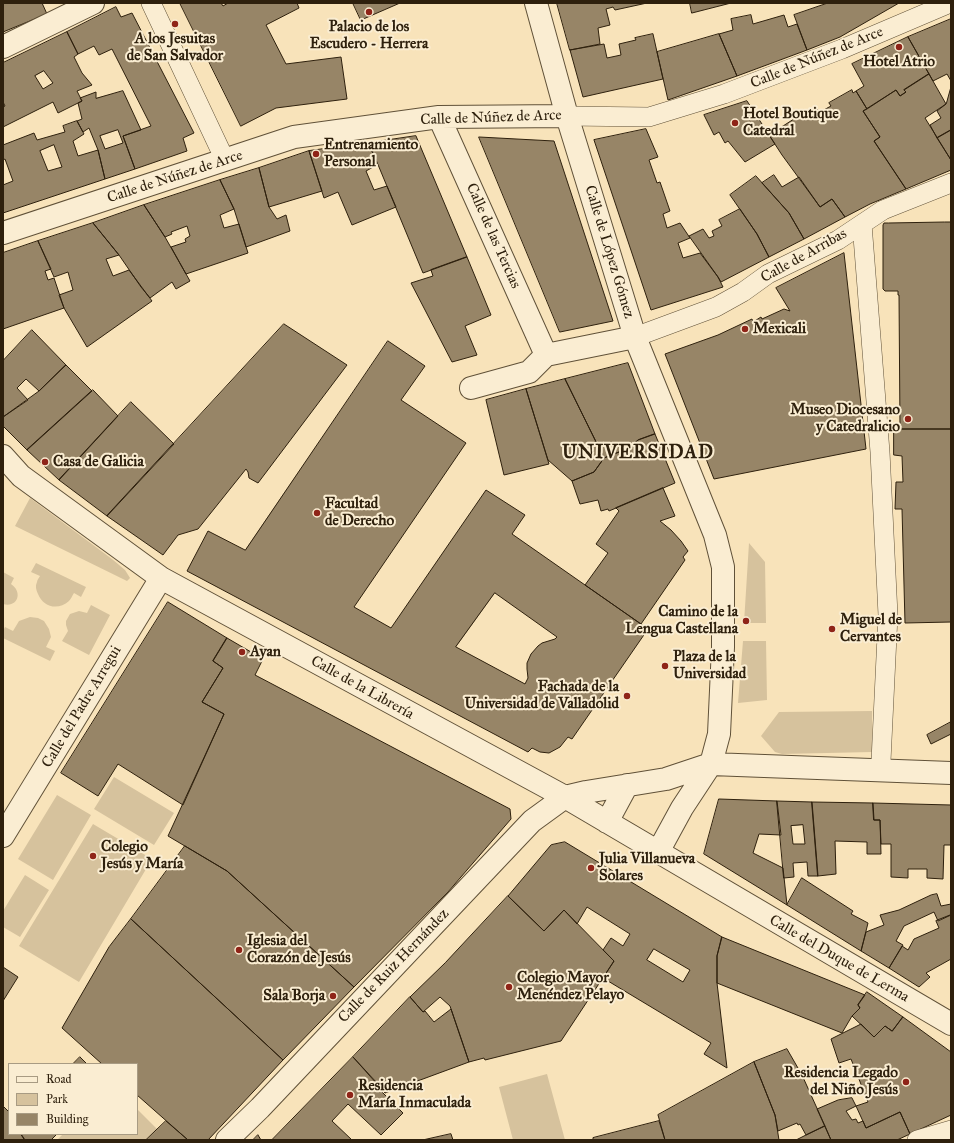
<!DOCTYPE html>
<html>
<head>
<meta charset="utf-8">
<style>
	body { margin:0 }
	#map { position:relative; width:954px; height:1143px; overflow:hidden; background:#f8e3ba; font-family:"IM FELL Great Primer",serif }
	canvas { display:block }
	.frame { position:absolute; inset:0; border:4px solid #2e200d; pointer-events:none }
	.legend { position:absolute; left:8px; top:1063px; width:130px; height:72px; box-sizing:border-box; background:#faedd2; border:1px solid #a89b83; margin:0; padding:5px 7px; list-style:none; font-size:12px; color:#2e200d }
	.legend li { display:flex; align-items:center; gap:8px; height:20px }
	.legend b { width:20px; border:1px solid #a89b83 }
</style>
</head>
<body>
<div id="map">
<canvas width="954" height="1143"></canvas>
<div class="frame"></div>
<ul class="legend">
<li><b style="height:5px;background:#faedd2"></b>Road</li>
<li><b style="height:11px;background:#d6c29d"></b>Park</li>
<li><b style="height:11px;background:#978567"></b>Building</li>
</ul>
</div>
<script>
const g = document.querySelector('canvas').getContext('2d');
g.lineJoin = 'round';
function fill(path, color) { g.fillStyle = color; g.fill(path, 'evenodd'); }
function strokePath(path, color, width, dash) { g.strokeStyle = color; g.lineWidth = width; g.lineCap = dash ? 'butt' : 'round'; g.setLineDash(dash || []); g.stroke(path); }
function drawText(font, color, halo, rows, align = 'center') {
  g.font = font + ' "IM FELL Great Primer",serif'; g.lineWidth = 4; g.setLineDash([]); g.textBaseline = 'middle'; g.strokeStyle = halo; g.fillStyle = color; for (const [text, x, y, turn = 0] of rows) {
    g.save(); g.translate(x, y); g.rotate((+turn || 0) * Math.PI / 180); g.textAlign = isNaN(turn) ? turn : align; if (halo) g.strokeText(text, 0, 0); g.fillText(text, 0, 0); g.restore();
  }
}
fill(new Path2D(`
	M30,498L112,559L125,570L130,578L127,581L15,526Z
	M749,543L765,562L766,623H744Z
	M36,563L86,587L81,597L74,593C72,596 71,599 69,601C58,611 43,607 38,594C36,590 35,586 37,582C37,580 39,578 40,576L31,572Z
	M3,572L14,578L11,584C23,592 18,608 3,604Z
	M91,605L110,615L89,655L62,641L68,631L66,625V621L70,614L79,611L87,613Z
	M30,617L38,618L44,621L49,629L51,637L46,647L55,651L50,661L3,638V631L5,627L13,631L19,621Z
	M743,641H766L767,700L738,703Z
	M872,711V752L782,754L775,752L761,736L779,712Z
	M114,777L174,813L154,845L94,809Z
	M57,795L91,815L53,880L18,859Z
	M93,824L152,859L79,982L19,946Z
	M25,875L49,890L20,937L3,927V911Z
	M547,1074L565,1140H513L499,1087Z
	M137,1109L157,1129L145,1140H57L63,1134H137Z`), '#d6c29d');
const building = new Path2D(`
	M3,3H42L47,14L3,32Z
	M180,3H221L223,6L228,3H297L299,8L266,25L286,64L341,57L347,99L276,108L241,126Z
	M353,3H400L361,20Z
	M557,3H647L615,10L613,7L606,9L610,25L598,28L600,44L570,50Z
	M690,3H731L692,13Z
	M828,3H899L840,37L807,50L794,15Z
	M116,7L121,17L132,13L194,133L183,138L187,151L135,169L123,136L151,126L112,49L99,55L94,46L78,54L67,32Z
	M751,15L753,24L784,15L788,27L797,24L807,50L737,76L719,34L733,30L731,19Z
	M951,19V81L947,74L933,81L908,37Z
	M67,32L78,54L74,57L82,73L92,85L77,91L82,101L58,113L53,102L3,127V107L5,106L3,102V63ZM44,71L53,83L43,89L35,76Z
	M653,34L663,79L583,97L570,50L604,44L607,58L621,55L619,44L636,40L635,38Z
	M719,34L737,76L668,100L657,52Z
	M908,37L929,74L904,90L906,92L900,96L896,90L867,109L856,91L864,86L852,64Z
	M929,74L946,104L925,118L951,160V170L906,189L874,141L880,137L863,111L896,90L900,96L906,92L904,90Z
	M951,87V130L937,138L930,125L941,118L937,111L946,104Z
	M852,90L853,93L856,91L867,109L863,111L880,137L874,141L906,189L870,204L845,217L832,199L820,207L782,155L769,135L811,108L813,111L817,109L820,112L831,106L829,103Z
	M123,91L141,130L123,136L135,169L105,179L98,150L89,128L83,132L77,121L82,119L78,103L82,101L80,98L96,92V98ZM118,130L123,143L105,149L100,136Z
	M747,101L775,144L745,162L728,141L725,143L719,132L714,135L704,115Z
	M77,121L84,134L73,141L78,156L98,150L105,179L3,213V185L13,181L5,159L3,160V145L34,133L37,140L65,132L63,126ZM54,145L62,167L48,171L40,151Z
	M646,129L658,157L649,160L657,183L660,182L670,211L663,214L667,228L680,223L690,238L678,243L683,258L700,253L718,277L723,287L651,310L594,140Z
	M951,130V160L937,138Z
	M416,136L467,257L423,273L369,143Z
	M479,137L554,141L613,321L560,332Z
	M369,143L377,165L366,171L374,190L387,186L396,207L352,225L338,192L324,198L309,151Z
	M309,151L322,191L269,207L259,168Z
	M259,168L269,207L277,219L286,215L290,231L246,247L234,209L220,180Z
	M774,175L782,187L799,177L820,207L832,199L845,217L804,239L789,213L762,183Z
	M756,176L789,213L804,239L769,257L757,234L730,195Z
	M220,180L234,209L220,215L224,228L239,224L248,253L186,274L171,247L186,242L185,239L190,236L187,226L171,232L172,234L165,237L144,205Z
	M144,205L165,237L190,281L176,289L172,282L150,298L141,287L119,255L93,223Z
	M740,209L757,234L769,257L721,282L718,277L689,236L703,229L709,238L714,236L712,231L722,226L719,220Z
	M945,222H951V429H900L899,295H898V291H885L883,289V225L884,223H888Z
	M93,223L119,255L106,259L113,276L129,270L152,301L87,347L64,308L59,295L73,290L68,272L54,277L38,241Z
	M38,241L51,269L45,271L48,280L54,278L64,308L3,329V253Z
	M844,253L866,449L714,479L665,354L718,335L752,319L753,322L761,317L762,319L784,309L790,311L776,288Z
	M467,257L491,315L465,326L477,355L452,362L411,283L433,276L431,270Z
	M284,324L347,365L258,483L249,478L248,472L246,469L198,529L178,535L163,555L107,516Z
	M32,330L66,365L39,391L26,379L17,388L28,400L3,417V361Z
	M388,341L425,366L401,400L466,443L354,607L391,628L486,490L525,515L512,534L648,629L572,739L568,737L560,747L549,753L540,752L532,748L528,752L187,571L208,531L245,550ZM495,593L557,637L555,639L542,643L538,646L531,654L527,663V669L528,678L525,684L456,647Z
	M628,363L655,434L638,440L629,448L604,458L565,379Z
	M66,365L92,391L27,450L3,426V417L39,391Z
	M565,379L604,458L594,472L572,481L548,460L526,389Z
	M526,389L549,464L504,475L486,400Z
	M93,390L118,416L59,480L27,450Z
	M131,402L174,444L107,516L59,480Z
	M894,427L900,429H951V622L905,623L902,509H895L896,482H903L902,456L894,455Z
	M655,434L675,483L609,511L608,509L601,511L598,500L580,504L572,481L594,472L604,458L629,448L638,440Z
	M663,488L675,516L660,521L671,530L681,541L688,551L683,557L685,560L641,624L585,585L608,553L596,544L619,511L616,508Z
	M168,602L227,638L213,661L223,668L202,702L224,714L183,805L118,764L98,796L61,773Z
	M227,638L263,659L255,675L510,809L511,819L448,892L354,987L227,871L168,836L224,714L202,702L223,668L213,661Z
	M951,722V734L931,744L927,735Z
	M719,799L777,801L781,835L759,834L753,853L783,868L787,905L704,854Z
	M777,801L812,802L818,876H808L807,862L793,863L794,877L784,878ZM803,825L805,844H793L791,826Z
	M812,802L873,803L874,820H880L881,854H867V842L835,841L836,874L818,876Z
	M873,803L951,805V845H944L943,879L927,878V869H908V878L891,877V844H881L880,820H874Z
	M565,842L722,937L717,956V983L727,1068L704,1054L711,1043L603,978L614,961L603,950L611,938L623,946L630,934L587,907L577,924L564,910L544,931L508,896L551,845ZM654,949L690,970L683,982L647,960Z
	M185,846L227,871L354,987L283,1060L131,919Z
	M802,878L853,911L851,914L868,923L861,951L787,905Z
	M937,894L941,906L951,904V915L938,921L934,912L904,926L896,941L903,945L889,968L861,951L866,932L884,925L880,915L899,910L931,895Z
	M508,896L544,931L564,910L614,961L561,1041L485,1060L484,1058L469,1062L450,1006L440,997L423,1012L410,997L445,963Z
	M951,915V959L926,973L930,977L919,987L889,968L902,946L908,950L914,939L939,928L936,921Z
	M131,919L283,1060L208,1140H188L137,1095V1064H102L62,1028L109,947Z
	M722,937L865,995L858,1005L860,1008L852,1016L842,1033L717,983V956Z
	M3,967L18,977L3,1001Z
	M867,992L903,1017L892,1031L885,1026L874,1037L852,1016L860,1008L858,1005Z
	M410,997L423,1012L425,1011L434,1022L451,1009L469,1062L385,1093L353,1057Z
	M903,1017L951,1052V1115L910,1134L900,1112L866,1128L856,1106L868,1102L851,1059L839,1063L831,1039L861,1024L874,1037L885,1026L892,1031Z
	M787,1049L802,1075L825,1126L806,1135L800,1124L798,1125L797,1123L778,1131L775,1115L754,1062Z
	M80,1057L87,1064H73Z
	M353,1057L377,1083L375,1085L403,1113L381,1135L348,1104L332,1121L352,1140H272Z
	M754,1062L775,1115L779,1140H665L658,1115Z
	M852,1098L856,1106L846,1111L852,1120L856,1119L858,1123L863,1121L866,1128L900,1112L910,1134L897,1140H831L817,1109L838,1100Z
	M3,1106L9,1112V1134H21L25,1140H3Z
	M166,1121L188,1140H146Z
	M659,1121L665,1140H593V1138Z
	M825,1126L831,1140H796L806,1135Z
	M21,1134H57L51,1140H25Z
	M451,1134L453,1140H423Z
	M258,1135L261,1140H253Z`);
fill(building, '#978567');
strokePath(building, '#2e200d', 1);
const pedestrian = new Path2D(`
	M151,3L225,160
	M567,116L649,117L724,94L842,49L950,3
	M862,224L880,452L888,615L881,761
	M635,337L716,307L743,292L768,274L838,240L883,210L951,183
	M917,1140L951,1130`);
const minor = new Path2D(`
	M536,3L567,116L635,337L715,535L723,567V647L719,734L711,764L682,808L658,852
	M3,47L93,3
	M439,117L546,355
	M3,233L294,137L439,117L567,116
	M471,388L529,372L546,355L635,337
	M3,456L21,476L161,578L565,797L951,1024
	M607,822L627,785
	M3,836L161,578
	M227,1140L260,1108L532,821L565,797L586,792L666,779L711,764L951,773`);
strokePath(pedestrian, '#605138', 20);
strokePath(minor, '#605138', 24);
strokePath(pedestrian, '#faedd2', 19);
strokePath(minor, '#faedd2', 22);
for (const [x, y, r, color] of [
	[369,12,4,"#8f2418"],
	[175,24,4,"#8f2418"],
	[899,47,4,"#8f2418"],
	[735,123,4,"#8f2418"],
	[316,154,4,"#8f2418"],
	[745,329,4,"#8f2418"],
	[908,419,4,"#8f2418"],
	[45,462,4,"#8f2418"],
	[317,513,4,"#8f2418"],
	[746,621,4,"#8f2418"],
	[832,629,4,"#8f2418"],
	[242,652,4,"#8f2418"],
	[665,666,4,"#8f2418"],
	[627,696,4,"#8f2418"],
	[93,856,4,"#8f2418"],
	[591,868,4,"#8f2418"],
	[239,950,4,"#8f2418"],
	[509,987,4,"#8f2418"],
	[333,996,4,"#8f2418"],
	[906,1082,4,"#8f2418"],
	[350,1095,4,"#8f2418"]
]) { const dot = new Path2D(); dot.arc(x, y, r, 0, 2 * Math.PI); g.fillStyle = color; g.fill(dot); strokePath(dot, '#faedd2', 1.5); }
drawText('bold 15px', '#2e200d', '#faedd2', [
	["Palacio de los",369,27,"center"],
	["Escudero - Herrera",369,44,"center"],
	["A los Jesuitas",175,39,"center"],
	["de San Salvador",175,56,"center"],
	["Hotel Atrio",899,62,"center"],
	["Hotel Boutique",743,114],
	["Catedral",743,131],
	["Entrenamiento",324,145],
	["Personal",324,162],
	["Mexicali",753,329],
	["Museo Diocesano",900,410,"right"],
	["y Catedralicio",900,427,"right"],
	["Casa de Galicia",53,462],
	["Facultad",325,504],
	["de Derecho",325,521],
	["Camino de la",738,612,"right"],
	["Lengua Castellana",738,629,"right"],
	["Miguel de",840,620],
	["Cervantes",840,637],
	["Ayan",250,652],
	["Plaza de la",673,657],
	["Universidad",673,674],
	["Fachada de la",619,687,"right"],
	["Universidad de Valladolid",619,704,"right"],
	["Colegio",101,847],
	["Jesús y María",101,864],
	["Julia Villanueva",599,859],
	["Solares",599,876],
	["Iglesia del",247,941],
	["Corazón de Jesús",247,958],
	["Colegio Mayor",517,978],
	["Menéndez Pelayo",517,995],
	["Sala Borja",325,996,"right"],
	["Residencia Legado",898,1073,"right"],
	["del Niño Jesús",898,1090,"right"],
	["Residencia",358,1086],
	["María Inmaculada",358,1103]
], 'left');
drawText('15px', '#2e200d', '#faedd2', [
	["Calle de Núñez de Arce",817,58,-22],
	["Calle de Núñez de Arce",491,118,-2],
	["Calle de Núñez de Arce",175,177,-18],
	["Calle de las Tercias",493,236,66],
	["Calle de López Gómez",609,252,73],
	["Calle de Arribas",804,256,-29],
	["Calle de la Librería",362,688,29],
	["Calle del Padre Arregui",82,707,-59],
	["Calle del Duque de Lerma",839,959,30],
	["Calle de Ruiz Hernández",394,966,-46]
]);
g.letterSpacing = '1px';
drawText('bold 19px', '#2e200d', '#faedd2', [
	["UNIVERSIDAD",638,453]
]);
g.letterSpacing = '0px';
</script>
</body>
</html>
